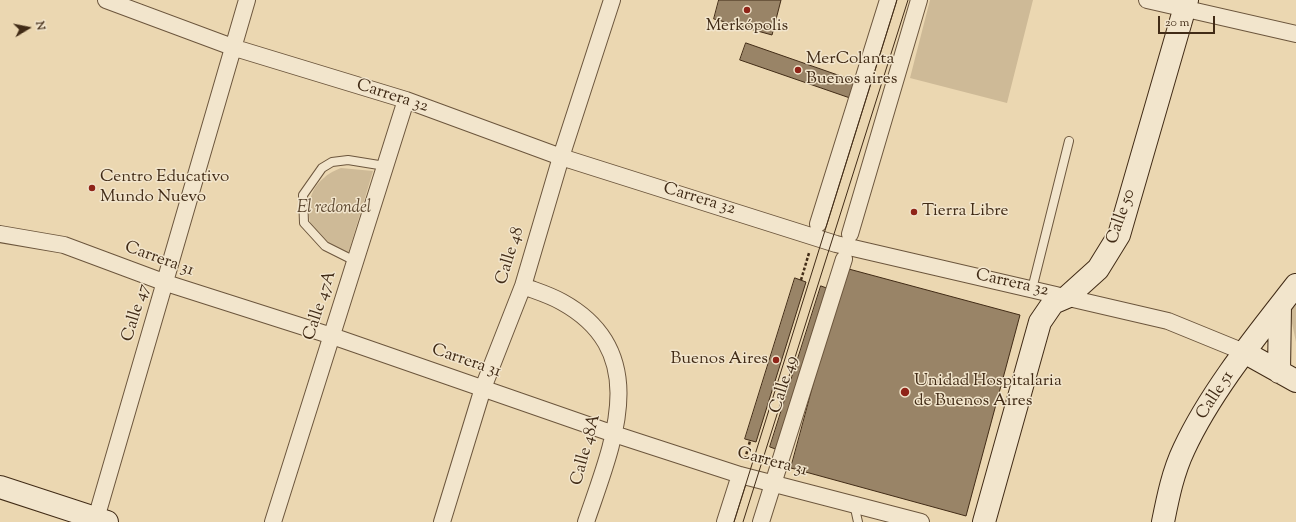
<!DOCTYPE html>
<html>
<head>
<meta charset="utf-8">
<style>
	body { margin:0 }
	#map { position:relative; width:1296px; height:522px; overflow:hidden; background:#ebd7b1; font-family:"Sorts Mill Goudy",serif }
	canvas { display:block }
	.north { position:absolute; left:8px; top:8px; width:40px; height:40px; -webkit-text-stroke:3px #f2e5cc; paint-order:stroke; rotate:80deg; font-size:11px; font-weight:700; line-height:16px; text-align:center; color:#412b16 }
	.north::after { content:''; display:block; margin:auto; width:14px; height:18px; background:#412b16; clip-path:polygon(50% 0,100% 100%,50% 72%,0 100%) }
	.scale { position:absolute; left:1158px; top:16px; width:57px; height:18px; box-sizing:border-box; border:2px solid #412b16; border-top:0; padding-left:5px; font-size:12px; line-height:14px; white-space:nowrap; color:#412b16; -webkit-text-stroke:3px #f2e5cc; paint-order:stroke }
</style>
</head>
<body>
<div id="map">
<canvas width="1296" height="522"></canvas>
<div class="north">N</div>
<div class="scale">20 m</div>
</div>
<script>
const g = document.querySelector('canvas').getContext('2d');
g.lineJoin = 'round';
function fill(path, color) { g.fillStyle = color; g.fill(path, 'evenodd'); }
function strokePath(path, color, width, dash) { g.strokeStyle = color; g.lineWidth = width; g.lineCap = dash ? 'butt' : 'round'; g.setLineDash(dash || []); g.stroke(path); }
function drawText(font, color, halo, rows, align = 'center') {
  g.font = font + ' "Sorts Mill Goudy",serif'; g.lineWidth = 3; g.setLineDash([]); g.textBaseline = 'middle'; g.strokeStyle = halo; g.fillStyle = color; for (const [text, x, y, turn = 0] of rows) {
    g.save(); g.translate(x, y); g.rotate((+turn || 0) * Math.PI / 180); g.textAlign = isNaN(turn) ? turn : align; if (halo) g.strokeText(text, 0, 0); g.fillText(text, 0, 0); g.restore();
  }
}
fill(new Path2D(`
	M930,0H1033L1007,103L910,78Z
	M341,168L373,171L348,254L317,239C305,219 305,192 325,177C329,173 336,170 341,168Z
	M1296,301V342L1289,309Z`), '#ceba97');
const building = new Path2D(`
	M719,0H781L772,35L714,19Z
	M746,43L855,81L850,98L740,60Z
	M845,268L1020,315L966,516L791,468Z
	M795,278L806,282L756,442L745,439Z
	M821,286L832,290L781,451L770,447Z`);
fill(building, '#998467');
strokePath(building, '#412b16', 1);
const lane = new Path2D(`
	M355,261L325,246L304,223L303,195L322,168L332,162L348,160L385,166
	M1032,289L1069,141
	M854,504L858,522`);
const street = new Path2D(`
	M106,0L235,48L406,100L561,157L836,244L1168,321L1244,352
	M1147,0L1296,34
	M818,224L888,0
	M0,234L64,245L166,283L332,336L614,434L740,475L921,522
	M850,234L919,0
	M523,286C536,291 550,295 562,302C654,353 612,445 586,522
	M95,522L247,0
	M273,522L406,100
	M442,522L483,388L523,286L561,157L612,0
	M725,522L740,475
	M761,522L844,259`);
const secondary = new Path2D(`
	M1244,352L1296,381
	M1279,372L1280,306
	M0,487L107,522
	M984,522L1040,322L1053,303L1067,297L1098,269L1119,235L1187,0
	M1163,522C1168,497 1173,472 1184,449C1211,391 1257,335 1296,285`);
strokePath(lane, '#6c563d', 10);
strokePath(street, '#6c563d', 18);
strokePath(secondary, '#412b16', 24);
strokePath(new Path2D(`
	M801,280L809,253
	M745,459L750,441`), '#412b16', 2.5, [3, 2]);
strokePath(lane, '#f2e5cc', 8);
strokePath(street, '#f2e5cc', 16);
strokePath(secondary, '#f2e5cc', 22);
strokePath(new Path2D(`
	M734,522L897,0
	M743,522L908,0`), '#412b16', 1);
for (const [x, y, r, color] of [
	[747,10,4,"#8f2418"],
	[798,70,4,"#8f2418"],
	[92,188,4,"#8f2418"],
	[914,212,4,"#8f2418"],
	[776,360,4,"#8f2418"],
	[905,392,5,"#8f2418"]
]) { const dot = new Path2D(); dot.arc(x, y, r, 0, 2 * Math.PI); g.fillStyle = color; g.fill(dot); strokePath(dot, '#f2e5cc', 1.5); }
drawText('17px', '#412b16', '#f2e5cc', [
	["Merkópolis",747,27,"center"],
	["MerColanta",806,60],
	["Buenos aires",806,80],
	["Centro Educativo",100,178],
	["Mundo Nuevo",100,198],
	["Tierra Libre",922,212],
	["Buenos Aires",768,360,"right"],
	["Unidad Hospitalaria",914,382],
	["de Buenos Aires",914,402]
], 'left');
drawText('17px', '#412b16', '#f2e5cc', [
	["Carrera 32",392,97,18],
	["Carrera 32",699,200,17],
	["Calle 50",1122,217,-71],
	["Calle 48",511,256,-73],
	["Carrera 31",159,260,20],
	["Carrera 32",1012,284,13],
	["Calle 47A",321,306,-72],
	["Calle 47",137,313,-73],
	["Carrera 31",466,362,19],
	["Calle 49",785,385,-73],
	["Calle 51",1216,396,-57],
	["Calle 48A",587,450,-75],
	["Carrera 31",772,463,15]
]);
drawText('italic 17px', '#5d4830', '#f2e5cc', [
	["El redondel",334,209]
]);
</script>
</body>
</html>
